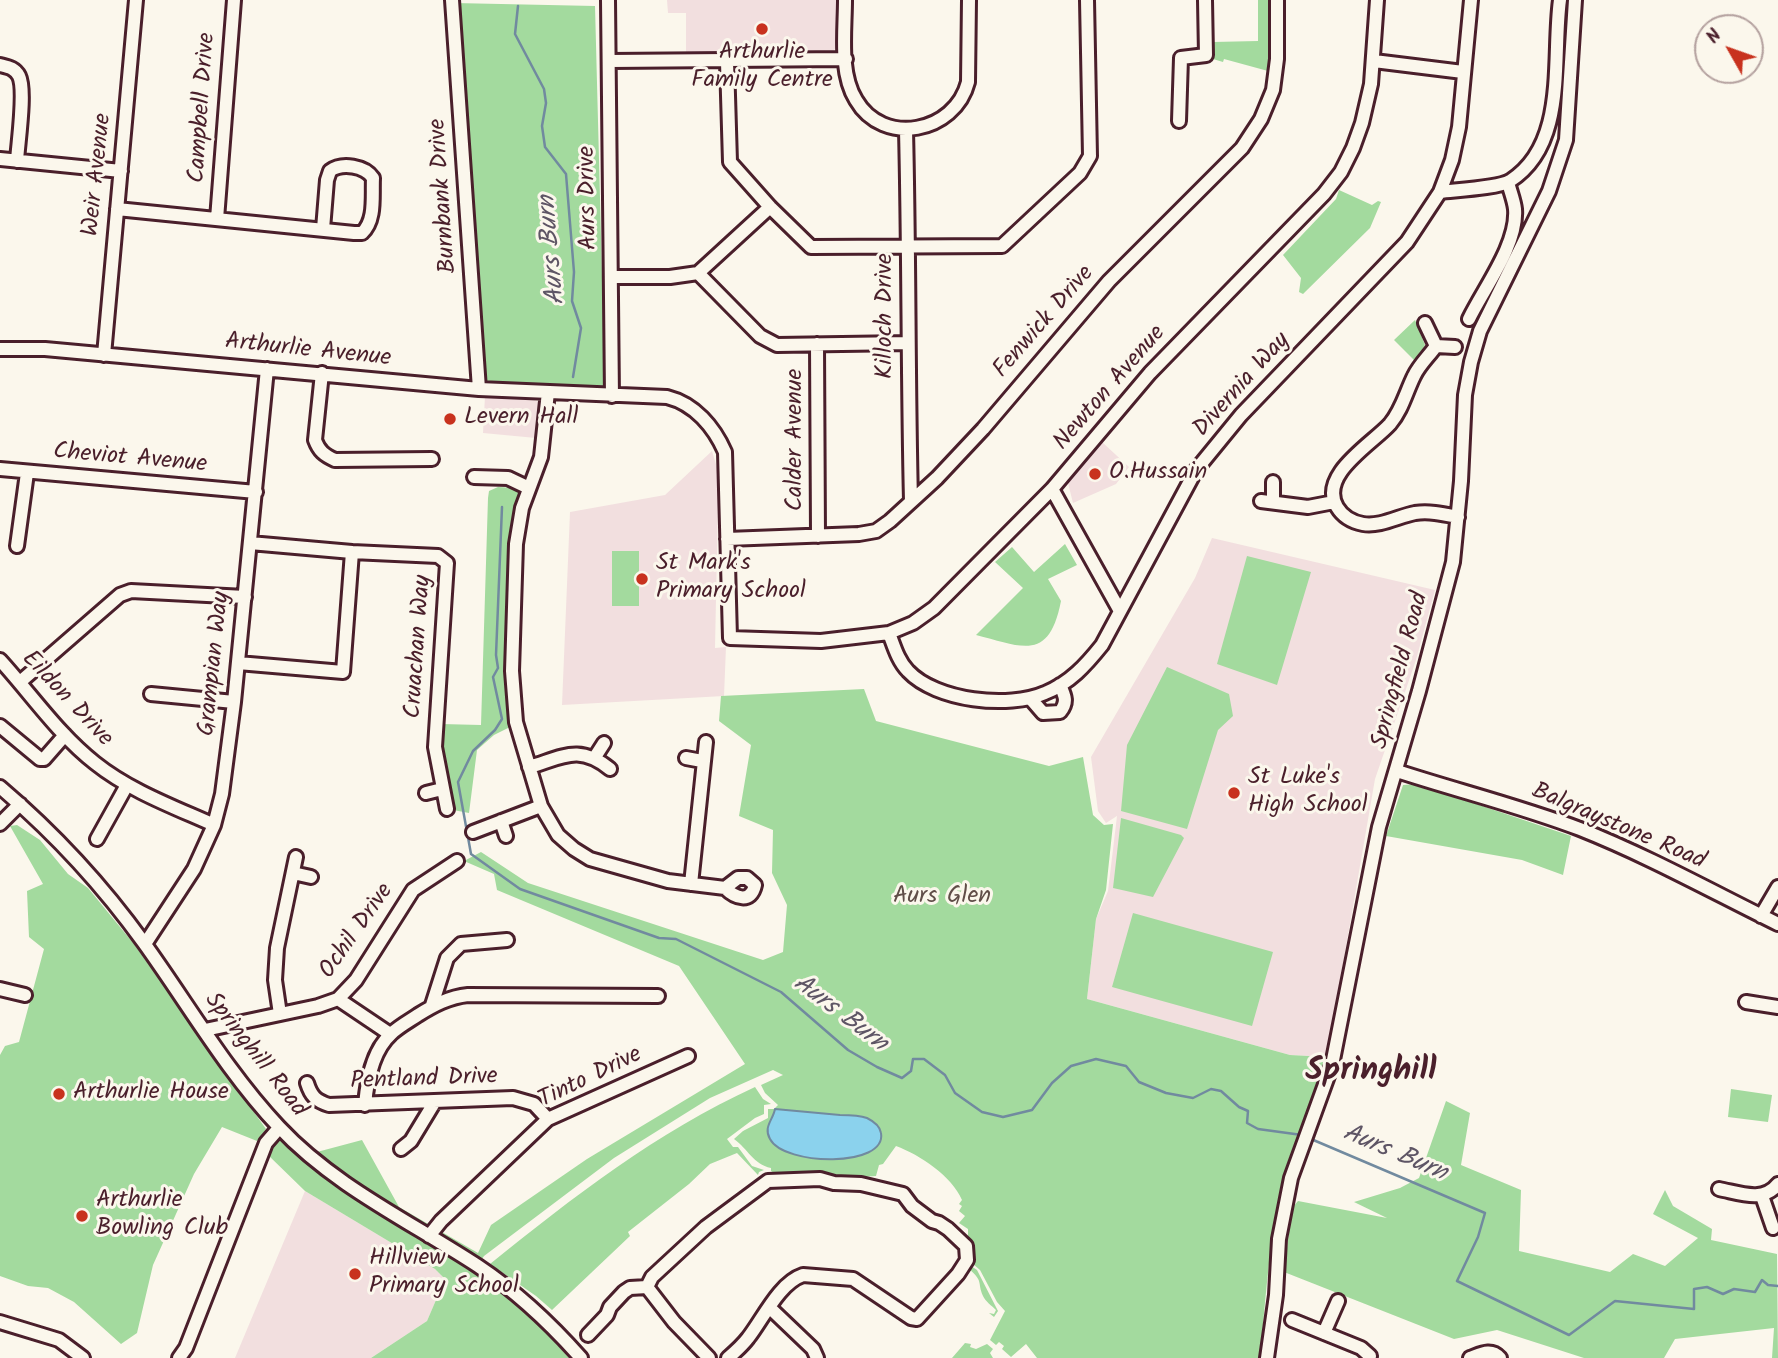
<!DOCTYPE html>
<html>
<head>
<meta charset="utf-8">
<style>
	body { margin:0 }
	#map { position:relative; width:1778px; height:1358px; overflow:hidden; background:#fbf7ec; font-family:Kalam,sans-serif }
	canvas { display:block }
	.north { position:absolute; left:1694px; top:14px; width:70px; height:70px; box-sizing:border-box; background:#fbf7ec; border:2px solid #b4a19f; border-radius:50%; rotate:310deg; font-size:19px; font-weight:700; line-height:28px; text-align:center; color:#4a1f2b }
	.north::after { content:''; display:block; margin:auto; width:24px; height:32px; background:#c8321e; clip-path:polygon(50% 0,100% 100%,50% 72%,0 100%) }
</style>
</head>
<body>
<div id="map">
<canvas width="1778" height="1358"></canvas>
<div class="north">N</div>
</div>
<script>
const g = document.querySelector('canvas').getContext('2d');
g.lineJoin = 'round';
function fill(path, color) { g.fillStyle = color; g.fill(path, 'evenodd'); }
function strokePath(path, color, width, dash) { g.strokeStyle = color; g.lineWidth = width; g.lineCap = dash ? 'butt' : 'round'; g.setLineDash(dash || []); g.stroke(path); }
function drawText(font, color, halo, rows, align = 'center') {
  g.font = font + ' Kalam,sans-serif'; g.lineWidth = 6; g.setLineDash([]); g.textBaseline = 'middle'; g.strokeStyle = halo; g.fillStyle = color; for (const [text, x, y, turn = 0] of rows) {
    g.save(); g.translate(x, y); g.rotate((+turn || 0) * Math.PI / 180); g.textAlign = isNaN(turn) ? turn : align; if (halo) g.strokeText(text, 0, 0); g.fillText(text, 0, 0); g.restore();
  }
}
fill(new Path2D(`
	M667,0H838L839,45L833,51L686,52V13H668Z
	M485,396L534,400L539,402L540,407L536,438L483,433Z
	M1102,442L1129,467L1116,484L1073,503L1068,483Z
	M712,451L718,471V502L715,648L726,647L724,696L562,705L570,512L665,495Z
	M1212,538L1435,590L1416,660L1375,779L1327,1057L1290,1055L1087,999L1096,919L1108,891L1117,816L1106,823L1098,811L1091,757L1195,578Z
	M305,1191L435,1269L445,1279L427,1321L371,1358H235Z`), '#f2dfdf');
fill(new Path2D(`
	M1258,0H1272L1268,71L1224,59L1223,62L1213,59V42L1258,41Z
	M454,3L595,6L605,390L484,382Z
	M1339,190L1372,205L1378,201L1381,202L1370,228L1303,294L1299,292L1301,278L1283,255L1336,199Z
	M1415,320L1425,345L1415,361L1394,340Z
	M498,487L516,488L519,491L511,538L512,726L494,735L477,750L469,813L453,810L442,753L441,724L481,725L488,498L489,491Z
	M1065,544L1077,565L1048,579L1061,601C1049,662 1023,647 976,635L1023,588L995,562L1012,547L1034,572Z
	M612,551H639V606H612Z
	M1247,556L1311,572L1277,685L1217,664Z
	M1167,667L1229,694L1233,716L1218,730L1187,829L1121,811L1127,745Z
	M864,689L876,721L1049,766L1083,757L1093,815L1104,825L1113,824L1106,890L1096,919L1087,999L1290,1055L1327,1057L1301,1137C1273,1164 1265,1314 1260,1358H1037L1026,1344L1011,1357L1002,1349L1004,1346L999,1342L996,1345L990,1340L1005,1311L997,1302L980,1270L973,1264L976,1260L968,1236V1229L959,1223L965,1216L959,1211L962,1206L959,1204L962,1200C952,1176 920,1155 896,1146L883,1164L879,1165L876,1176L861,1177L860,1180L777,1175L771,1171V1168C753,1164 748,1149 734,1139L743,1131L768,1118V1109H774L778,1105L765,1093L761,1085L783,1075L773,1070L710,1098L614,1158L484,1256L474,1271L531,1315L569,1358H371L427,1321L445,1279L435,1269L305,1191L267,1154L289,1130L317,1152L362,1140L399,1207L478,1253L491,1225L587,1159L745,1064L679,966L497,890L494,874L464,861L481,852L528,883L763,960L783,952L787,905L772,873L773,830L739,816L751,745L719,721L721,696Z
	M1417,784L1571,836L1563,875L1522,860L1386,836L1403,785Z
	M1121,818L1181,835L1184,838L1153,897L1113,888Z
	M17,825L40,840L68,874L88,888L134,944L266,1129L257,1141L222,1127L194,1174L153,1265L137,1333L121,1344L74,1302L48,1288L28,1286L0,1276V1055L5,1046L19,1042L44,949L29,937L27,891L43,884L10,826Z
	M1133,913L1273,952L1252,1026L1112,987Z
	M755,1087L763,1099L771,1104L764,1105V1114L755,1118L727,1139L733,1147H738L752,1166L764,1170L759,1172L758,1175L737,1153L710,1164L689,1184L628,1232L630,1236L552,1310L536,1296L490,1264C573,1197 657,1132 755,1087Z
	M1731,1089L1772,1095L1768,1122L1728,1117Z
	M1446,1101L1470,1113L1461,1165L1521,1190L1519,1251L1610,1272L1633,1254L1665,1266L1698,1238L1653,1214L1665,1190L1673,1206L1712,1229L1711,1240L1777,1254L1778,1358H1772L1774,1328L1675,1339L1664,1358H1584L1497,1330L1454,1339L1284,1272L1292,1208L1298,1201L1387,1218L1354,1202L1400,1188L1419,1178Z
	M971,1266L977,1270L998,1311L994,1317L989,1313L994,1314L996,1310C992,1306 985,1301 983,1296C977,1282 984,1282 969,1269Z
	M965,1343L971,1344L970,1347L976,1349L987,1344L993,1349L990,1353L993,1358H952Z`), '#a3da9e');
const water = new Path2D(`
	M775,1109C796,1111 818,1113 840,1115C848,1115 859,1115 867,1118C873,1121 880,1126 881,1133C887,1168 784,1166 770,1139C763,1127 773,1120 775,1109Z`);
fill(water, '#8bd2ed');
strokePath(water, '#718a9f', 2);
strokePath(new Path2D(`
	M518,6L515,34L544,89L546,103L542,126L545,147L566,174L574,272L572,301L581,328L573,377
	M502,507L496,655L498,668L493,677L502,719L495,730L473,751L458,782L471,854L520,889L659,938L676,939L781,992L848,1050L877,1067L902,1078L911,1071L913,1059H924L945,1075L955,1093L982,1112L1003,1117L1032,1110L1052,1083L1071,1066L1096,1059L1126,1066L1139,1082L1166,1093L1193,1098L1211,1089L1221,1091L1239,1107L1248,1111L1247,1123L1258,1129L1302,1135
	M1311,1139L1485,1213L1478,1237L1457,1281L1569,1335L1615,1301L1694,1309V1289L1707,1287L1723,1294L1734,1289L1755,1292L1762,1280L1768,1285L1778,1286`), '#718a9f', 2.5);
const minor = new Path2D(`
	M452,0L479,389
	M608,0L612,396
	M845,0C845,31 839,73 856,100C883,147 955,133 968,82L969,0
	M610,61L846,59
	M1374,61L1463,72
	M727,62L730,162L770,207L811,247L1002,246L1080,173L1090,156L1087,0
	M0,65C8,67 15,68 19,76C26,90 18,143 17,161
	M1179,121L1181,58L1206,55L1205,0
	M906,130C909,254 908,377 911,501
	M0,159L121,171
	M1440,192C1456,190 1498,188 1510,181C1568,144 1552,58 1560,0
	M117,209L354,233H362C376,220 372,196 373,178C365,166 342,162 330,171L327,180L323,229
	M217,219L234,0
	M698,273L760,336L777,345L907,343
	M611,277H670L698,273L770,207
	M1469,319C1484,288 1518,244 1515,209C1514,200 1510,191 1508,182
	M1425,323L1436,346
	M817,344L818,536
	M1455,347L1436,346C1429,356 1419,365 1414,376C1406,392 1402,410 1390,424C1372,444 1318,475 1337,507C1343,517 1352,522 1363,524C1380,527 1399,516 1415,513C1430,511 1443,514 1458,517
	M0,349H45L479,389L667,397C695,404 714,427 725,452L730,638L821,641L889,633L913,623L934,608L1052,489L1150,373L1324,194L1341,172L1353,148L1362,123L1371,84L1377,0
	M104,355L136,0
	M322,373L315,440C319,451 324,455 335,460L432,459
	M548,392L541,457L522,508L516,544L512,671L516,722L541,806L558,835L574,849L590,859L668,881L725,888L738,878H747L755,885C751,904 735,898 725,888
	M0,469L256,492
	M474,477L508,478L529,488
	M1052,489L1120,611
	M1261,501L1308,507L1334,502
	M1273,501V482
	M727,539L859,534L876,531L890,521L937,478L983,429L1109,281L1242,148L1261,119L1273,90L1277,59V0
	M17,546L27,473
	M352,552L438,556L447,563L435,747L447,809
	M889,633C894,646 898,661 908,671C936,701 1009,709 1045,693C1070,683 1086,665 1102,645L1196,470L1241,415L1407,242L1440,192L1452,160L1459,127L1471,0
	M0,660C31,694 59,735 95,763C130,791 174,807 214,825
	M238,663L343,672L352,552L250,543
	M20,682L120,595L131,591L245,597
	M151,694L234,702
	M1030,698L1043,713L1060,712C1068,702 1065,696 1060,685
	M0,726L40,759H44L65,735
	M595,757L604,743
	M686,758L702,761
	M529,767C563,757 579,744 610,769
	M1397,771C1458,791 1520,806 1580,829C1648,856 1713,892 1778,924
	M0,787C53,832 103,886 144,943C188,1004 227,1072 279,1127C334,1186 411,1222 478,1266C517,1292 550,1323 581,1358
	M426,793L442,789
	M501,821L506,836
	M0,824L20,804
	M473,832L541,806
	M97,839L127,785
	M293,873L311,877
	M691,884L706,742
	M1761,916L1778,887
	M145,944L194,869L214,825L222,794L234,702L267,369
	M0,989L25,995
	M338,999L390,1034
	M1746,1002L1778,1007
	M432,1005L447,958L461,944L507,940
	M280,1014L275,980L277,948L296,857
	M205,1030L318,1006L338,999L356,980L413,890L457,861
	M307,1083C311,1096 316,1101 329,1105L513,1098L534,1104L548,1119
	M365,1105C367,1081 372,1051 391,1034C398,1027 409,1021 418,1015C434,1005 449,997 468,995L658,996
	M401,1149L411,1141L434,1103
	M1719,1189C1740,1193 1763,1203 1778,1184
	M1762,1196L1773,1228
	M429,1236L441,1221L548,1119L688,1056
	M769,1307L813,1349L817,1358
	M1292,1320L1361,1348L1370,1356
	M0,1322L59,1340L83,1358
	M1324,1333L1338,1301
	M588,1335L607,1315L610,1307L624,1292L630,1288L647,1287
	M179,1358L186,1348L266,1143L279,1128
	M709,1358L674,1322L647,1287L652,1277L706,1227L768,1181L820,1179L834,1183L861,1184L903,1194L912,1206L932,1221L939,1223L948,1229L966,1246L967,1260L958,1274L917,1319L911,1318L853,1279L803,1275C779,1283 763,1319 748,1338C742,1346 735,1352 728,1358
	M1267,1358L1276,1295L1279,1239L1291,1178L1332,1065L1379,827L1419,691L1453,562L1461,481L1465,395L1471,362L1480,331L1549,191L1566,140L1575,0
	M1470,1358C1481,1354 1491,1348 1500,1358`);
strokePath(minor, '#4a1f2b', 18);
strokePath(minor, '#fbf7ec', 12);
for (const [x, y, r, color] of [
	[762,29,7,"#c8321e"],
	[450,419,7,"#c8321e"],
	[1095,474,7,"#c8321e"],
	[642,579,7,"#c8321e"],
	[1234,793,7,"#c8321e"],
	[59,1094,7,"#c8321e"],
	[82,1216,7,"#c8321e"],
	[355,1274,7,"#c8321e"]
]) { const dot = new Path2D(); dot.arc(x, y, r, 0, 2 * Math.PI); g.fillStyle = color; g.fill(dot); strokePath(dot, '#fbf7ec', 2.5); }
drawText('24px', '#4a1f2b', '#fbf7ec', [
	["Arthurlie",762,54,"center"],
	["Family Centre",762,82,"center"],
	["Levern Hall",464,419],
	["O.Hussain",1109,474],
	["St Mark's",656,565],
	["Primary School",656,593],
	["St Luke's",1248,779],
	["High School",1248,807],
	["Arthurlie House",73,1094],
	["Arthurlie",96,1202],
	["Bowling Club",96,1230],
	["Hillview",369,1260],
	["Primary School",369,1288]
], 'left');
drawText('24px', '#4a1f2b', '#fbf7ec', [
	["Campbell Drive",204,108,-86],
	["Weir Avenue",99,175,-84],
	["Burnbank Drive",445,196,-94],
	["Aurs Drive",590,198,-91],
	["Killoch Drive",887,316,-90],
	["Fenwick Drive",1045,323,-49],
	["Arthurlie Avenue",308,352,6],
	["Divernia Way",1243,386,-48],
	["Newton Avenue",1111,389,-49],
	["Calder Avenue",797,440,-90],
	["Cheviot Avenue",130,460,5],
	["Cruachan Way",420,647,-86],
	["Grampian Way",216,664,-84],
	["Springfield Road",1402,671,-75],
	["Eildon Drive",66,700,47],
	["Balgraystone Road",1618,828,23],
	["Ochil Drive",358,932,-55],
	["Springhill Road",254,1056,52],
	["Tinto Drive",591,1079,-26],
	["Pentland Drive",424,1081,-2]
]);
drawText('24px', '#604e48', '#fbf7ec', [
	["Aurs Glen",942,898]
]);
drawText('italic 26px', '#5e5565', '#fbf7ec', [
	["Aurs Burn",554,250,-95],
	["Aurs Burn",839,1015,37],
	["Aurs Burn",1394,1155,23]
]);
drawText('bold 32px', '#4a1f2b', '#fbf7ec', [
	["Springhill",1371,1074]
]);
</script>
</body>
</html>
